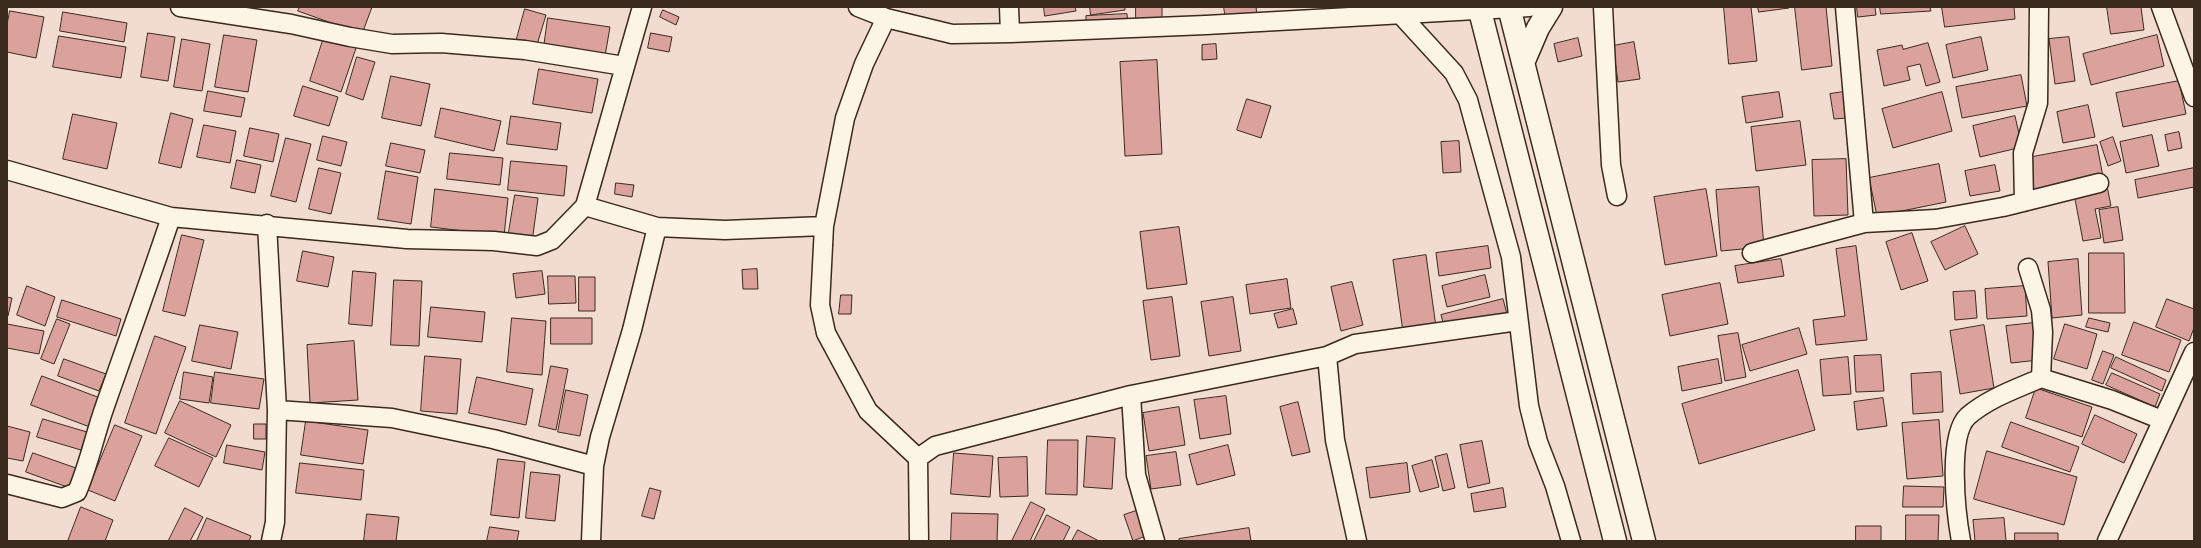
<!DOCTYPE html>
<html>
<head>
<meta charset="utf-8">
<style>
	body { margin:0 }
	#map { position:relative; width:2201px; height:548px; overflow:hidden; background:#f2dccf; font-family:Caveat,sans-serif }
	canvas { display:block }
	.frame { position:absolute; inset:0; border:8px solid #3b2a1e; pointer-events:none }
</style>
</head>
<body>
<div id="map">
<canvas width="2201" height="548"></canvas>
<div class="frame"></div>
</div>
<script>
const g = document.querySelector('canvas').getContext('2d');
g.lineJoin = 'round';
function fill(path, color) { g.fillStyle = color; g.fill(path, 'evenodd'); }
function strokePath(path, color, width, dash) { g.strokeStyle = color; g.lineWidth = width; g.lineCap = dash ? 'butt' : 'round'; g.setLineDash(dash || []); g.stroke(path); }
const building = new Path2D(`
	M300,7H372L362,34L298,11Z
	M1044,7H1075L1076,11L1045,16Z
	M1090,7H1125V10L1091,15Z
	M1136,7H1162V22L1136,24Z
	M1224,7H1256L1257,15L1226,20Z
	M1724,7H1751L1757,61L1729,64Z
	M1758,7H1789V8L1759,12Z
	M1795,7H1826L1832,66L1802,70Z
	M1857,7H1875L1876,15L1858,17Z
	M1880,7H1930L1931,11L1881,14Z
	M1942,7H2014L2015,19L1945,27Z
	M2107,7H2141L2144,30L2111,34Z
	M525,9L546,15L536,48L516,42Z
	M663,10L679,17L676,25L660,17Z
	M10,11L44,17L36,58L7,52V25Z
	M63,12L127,23L124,42L60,31Z
	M1127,14L1128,26L1086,29V16Z
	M548,18L610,27L605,56L544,47Z
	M148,33L175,37L168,81L141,77Z
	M651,33L672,37L669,52L648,48Z
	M224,35L257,40L248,92L215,87Z
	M2157,35L2164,66L2091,85L2083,54Z
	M59,36L126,47L121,78L53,67Z
	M324,37L356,48L341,92L310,81Z
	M1981,37L1988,70L1953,78L1946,45Z
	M2069,37L2075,81L2055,84L2049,39Z
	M1578,38L1582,56L1558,62L1554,44Z
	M182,39L210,44L202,91L174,87Z
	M1634,42L1640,79L1618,82L1613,46Z
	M1928,43L1940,82L1926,86L1920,64L1907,67L1910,80L1884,86L1877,50L1902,45L1903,49Z
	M1216,44L1217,59L1202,60V45Z
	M357,57L375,62L363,100L346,94Z
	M1157,60L1162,154L1125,156L1120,62Z
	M539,69L598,79L592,113L533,104Z
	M2021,75L2027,106L1962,118L1956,87Z
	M391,76L430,84L421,126L382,118Z
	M2179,81L2186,114L2123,127L2116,93Z
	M303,86L338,97L329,126L294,116Z
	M208,91L245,98L241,117L204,111Z
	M1779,92L1783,117L1746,123L1742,97Z
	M1843,92L1847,118L1834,119L1830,94Z
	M1942,92L1952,131L1893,148L1882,109Z
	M1247,99L1271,106L1261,138L1237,130Z
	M2088,105L2095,137L2063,143L2057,112Z
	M441,108L501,121L494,151L435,137Z
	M171,113L193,119L181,168L159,163Z
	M73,114L117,123L107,169L63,159Z
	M511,116L561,123L557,150L507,144Z
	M2015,116L2022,147L1980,157L1973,126Z
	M1800,121L1806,165L1756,171L1751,127Z
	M204,125L236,131L230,163L197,157Z
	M250,128L279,134L273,162L244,156Z
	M2179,132L2182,148L2168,151L2165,135Z
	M2152,135L2159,166L2126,173L2120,142Z
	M323,136L347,142L341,166L317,160Z
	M2113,137L2121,161L2108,166L2100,142Z
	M286,138L311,144L296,202L271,196Z
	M1459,141L1461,172L1443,173L1441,142Z
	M391,143L425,150L420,173L386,166Z
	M2097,145L2103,177L2033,191L2027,158Z
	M450,153L503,158L500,185L447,179Z
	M1846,159L1848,215L1814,216L1812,160Z
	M237,160L261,165L255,193L231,188Z
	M511,161L567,166L564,196L508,190Z
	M1939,164L1946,202L1877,216L1869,178Z
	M1995,165L2000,191L1970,196L1965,171Z
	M319,168L341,173L331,214L309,209Z
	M2194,168V187L2138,198L2135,180Z
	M386,171L418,177L411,224L378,219Z
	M616,183L634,185L632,197L615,194Z
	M2107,186L2111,206L2095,209L2101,238L2083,241L2074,194Z
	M1759,187L1764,247L1721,251L1716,190Z
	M435,189L508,198L504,236L431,227Z
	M1706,189L1717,256L1665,265L1654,197Z
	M515,195L538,198L532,242L508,238Z
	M2118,207L2123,240L2104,243L2099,210Z
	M1965,226L1978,254L1945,270L1931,242Z
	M1179,227L1187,284L1147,289L1140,232Z
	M1912,233L1928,281L1901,290L1886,242Z
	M182,235L204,240L185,316L163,311Z
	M1488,246L1491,268L1439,276L1436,253Z
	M1856,246L1867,340L1816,345L1813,320L1845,316L1836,249Z
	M303,251L334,257L328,287L297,281Z
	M2089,253H2124L2125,313H2089Z
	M1426,255L1436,327L1403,332L1393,260Z
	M1781,259L1784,276L1738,283L1735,266Z
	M2078,259L2082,315L2052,318L2048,262Z
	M757,269L758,289H743L742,270Z
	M353,271L376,273L372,326L349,324Z
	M542,271L545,294L516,298L513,274Z
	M1485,275L1490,297L1447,307L1442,286Z
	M548,276H575L576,303L549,304Z
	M579,277H595V311H579Z
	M1287,279L1291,308L1250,314L1246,285Z
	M394,280L422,281L419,346L391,345Z
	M1352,282L1363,325L1341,331L1331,287Z
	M1720,283L1728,324L1670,336L1662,295Z
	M27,286L55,297L45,326L17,315Z
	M2025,286L2027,316L1987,319L1985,289Z
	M1975,291L1977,318L1955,320L1953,292Z
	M841,295H852L851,314H839Z
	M7,297L12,298L8,316H7Z
	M1172,297L1180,356L1151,360L1143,301Z
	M1233,297L1241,351L1209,356L1201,302Z
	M1503,299L1507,314L1445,329L1441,315Z
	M2167,299L2194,309V328L2189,341L2156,327Z
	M62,300L121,319L116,336L57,317Z
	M431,307L485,312L482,342L428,337Z
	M1293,309L1297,324L1278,328L1274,314Z
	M512,318L546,321L542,375L507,372Z
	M551,318H592V344H551Z
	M2089,318L2110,323L2108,332L2086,327Z
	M57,319L70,324L54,364L41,359Z
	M2134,322L2181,340L2169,372L2122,355Z
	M2034,323L2039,360L2011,363L2006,326Z
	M7,324L44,331L39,354L7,348Z
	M2065,324L2097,334L2087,369L2054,359Z
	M200,325L238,332L231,369L192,361Z
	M1984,325L1994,388L1960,394L1950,331Z
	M1799,328L1807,354L1750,371L1742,345Z
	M1738,333L1746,377L1725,381L1718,336Z
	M155,336L186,347L156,434L125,423Z
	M354,341L358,400L310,403L307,345Z
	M2103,351L2114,355L2103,384L2092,380Z
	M1881,355L1884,391L1856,392L1854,356Z
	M425,356L461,359L457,414L421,411Z
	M1848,357L1851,394L1823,396L1820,360Z
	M2116,357L2166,380L2162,391L2111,368Z
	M64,359L106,374L99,391L58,376Z
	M1718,359L1722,383L1682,391L1678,367Z
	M551,366L568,369L556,430L539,426Z
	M1798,370L1815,430L1699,464L1682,404Z
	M184,372L213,377L209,403L180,399Z
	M215,372L264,379L259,409L211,403Z
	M1941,372L1943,412L1913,414L1911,374Z
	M2112,373L2160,394L2155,407L2106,385Z
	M42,376L100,398L90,427L31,405Z
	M477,377L533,389L526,425L469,413Z
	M2036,388L2092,407L2082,437L2026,418Z
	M566,390L588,395L580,436L558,432Z
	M1226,396L1231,434L1200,439L1194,400Z
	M1883,398L1887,426L1857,430L1854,402Z
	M180,401L231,425L216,457L165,433Z
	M1298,402L1310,452L1292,456L1280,407Z
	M1179,407L1185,445L1149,451L1143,413Z
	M2095,415L2137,434L2124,463L2082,444Z
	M43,419L87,432L81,450L37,437Z
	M1939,420L1943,476L1907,479L1902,423Z
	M306,421L368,430L363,464L301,455Z
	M2011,422L2079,447L2070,472L2002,447Z
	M254,424H266V439H254Z
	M115,425L142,436L115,501L88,490Z
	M7,426L30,432L23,461L7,458Z
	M1087,436L1115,438L1112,489L1084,487Z
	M169,438L213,458L199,487L155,466Z
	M1048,440H1078L1077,495L1046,494Z
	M1482,441L1490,483L1468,488L1460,445Z
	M227,445L265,452L262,470L224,463Z
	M1228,445L1235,475L1197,485L1189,455Z
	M1987,451L2077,477L2064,525L1974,499Z
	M1176,452L1181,485L1151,489L1146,456Z
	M33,453L76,468L70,488L26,472Z
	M954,453L993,456L990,497L951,494Z
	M1447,454L1455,488L1443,491L1435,457Z
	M1027,457L1028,496L1000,497L998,458Z
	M498,459L525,462L519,518L491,515Z
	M1432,460L1439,487L1420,492L1412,466Z
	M300,463L364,470L361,500L296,493Z
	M1407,463L1410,492L1370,498L1366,468Z
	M531,472L560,475L555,521L526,518Z
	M1904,486L1944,487L1943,507H1903Z
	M650,488L661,491L654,519L642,516Z
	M1503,488L1506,507L1474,512L1471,494Z
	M1031,502L1045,509L1030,541H1012Z
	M81,507L113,520L105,541H68Z
	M185,508L203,517L190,541H171L169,540Z
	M1139,510L1148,535L1133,541L1124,515Z
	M952,513L998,514L997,541H951Z
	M367,514L399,517L396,541H364Z
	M1047,515L1070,527L1063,541H1034Z
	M1906,515H1939L1938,541H1906Z
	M207,518L251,536L249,541H197Z
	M2004,518L2006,541H1975L1973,520Z
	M1856,526H1881V541H1856Z
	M490,527L519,531L517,541H487Z
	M1249,528L1251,541H1179V539Z
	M1078,530L1099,541H1072Z
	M2015,533H2058V541H2015Z`);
fill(building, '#dba19d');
strokePath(building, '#3b2a1e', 1);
const minor = new Path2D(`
	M180,7L291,24L350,37L392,44L441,43L525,50L624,66
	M858,7L886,18L952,34L1010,33L1206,25L1530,7
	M1009,7L1010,33
	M1603,7L1611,165L1617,196
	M1845,7L1864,223
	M2161,7L2194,97
	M1400,14L1454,73L1468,100L1511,257L1529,406L1538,442L1555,486L1571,541
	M886,18L864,64L845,118L824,226L820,305L826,333L868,411L918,458
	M7,170L171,217L407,239L494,241L537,246L552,240L585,206L642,7
	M2024,202L2023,153L2038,103L2039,7
	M585,206L657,227L725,230L824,226
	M267,224L277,410L275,522L271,541
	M1752,253L1864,223L1936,219L2003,207L2099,183
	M2028,268L2041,310L2043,332L2041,378
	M1327,356L1335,440L1357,541
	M1131,395L1136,475L1155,541
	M277,410L392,418L493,439L594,466
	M7,484L62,498L77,492C89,464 95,434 105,406C127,343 150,280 171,217
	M591,541L594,466L600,437L632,330L657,227
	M919,541L918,458L935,446L1131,395L1327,356L1355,344L1518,321
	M1961,541C1956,514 1947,435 1968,416C1989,398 2016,389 2041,378L2112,400L2162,420
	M2107,541L2194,352`);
const trunk = new Path2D(`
	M1479,7L1615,541
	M1509,7L1644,541
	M1523,63L1538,28L1551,7`);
strokePath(minor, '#3b2a1e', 21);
strokePath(trunk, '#3b2a1e', 25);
strokePath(minor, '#fcf5e5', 18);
strokePath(trunk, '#fcf5e5', 22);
</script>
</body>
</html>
